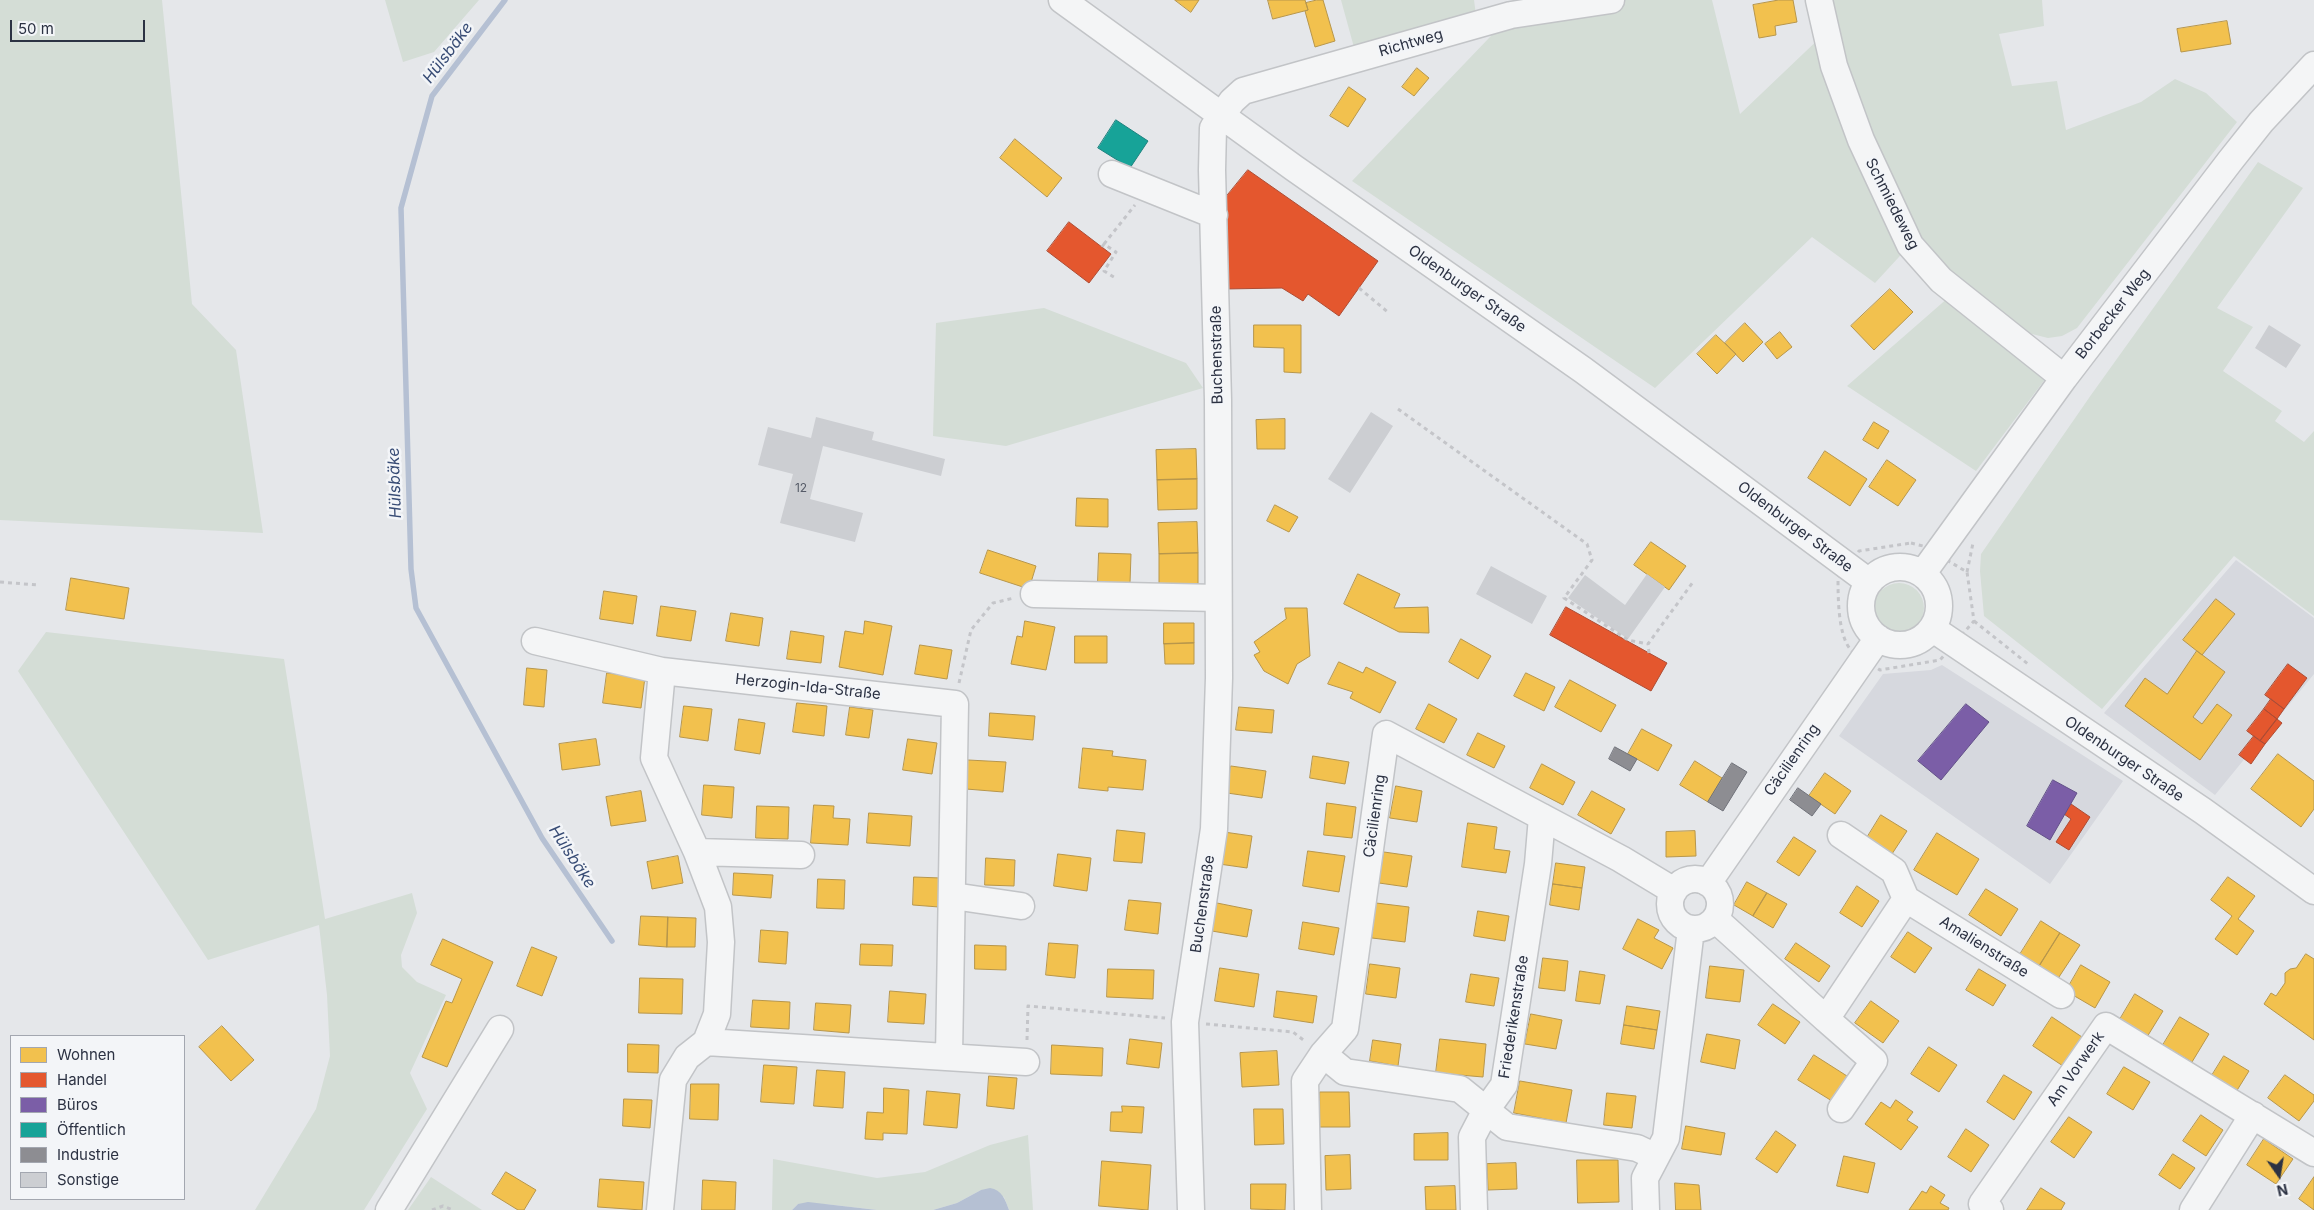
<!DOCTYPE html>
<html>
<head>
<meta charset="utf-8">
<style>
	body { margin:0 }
	#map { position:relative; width:2314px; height:1210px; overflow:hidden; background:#e5e7ea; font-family:Inter,sans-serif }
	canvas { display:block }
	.legend { position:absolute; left:10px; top:1035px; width:175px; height:165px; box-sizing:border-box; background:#f3f5f8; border:1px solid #a3a7b0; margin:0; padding:6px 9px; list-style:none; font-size:15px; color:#2c3243 }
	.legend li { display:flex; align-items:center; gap:10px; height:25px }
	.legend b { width:25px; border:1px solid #a3a7b0 }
	.north { position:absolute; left:2254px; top:1150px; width:50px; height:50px; -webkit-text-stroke:4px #f3f5f8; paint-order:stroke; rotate:167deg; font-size:14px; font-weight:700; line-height:20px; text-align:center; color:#2c3243 }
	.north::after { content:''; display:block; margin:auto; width:18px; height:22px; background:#2c3243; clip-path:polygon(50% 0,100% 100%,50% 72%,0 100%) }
	.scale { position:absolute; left:10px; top:20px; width:135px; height:22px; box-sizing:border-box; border:2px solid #2c3243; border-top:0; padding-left:6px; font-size:15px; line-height:18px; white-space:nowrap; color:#2c3243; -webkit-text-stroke:4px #f3f5f8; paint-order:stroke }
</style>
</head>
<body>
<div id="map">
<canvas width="2314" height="1210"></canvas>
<ul class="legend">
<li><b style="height:14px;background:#f2c14e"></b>Wohnen</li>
<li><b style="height:14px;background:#e4572e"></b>Handel</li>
<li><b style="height:14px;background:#7b5ea7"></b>Büros</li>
<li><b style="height:14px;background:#17a398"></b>Öffentlich</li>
<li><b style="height:14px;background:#8d8d92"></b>Industrie</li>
<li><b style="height:14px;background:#ccced2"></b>Sonstige</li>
</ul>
<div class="north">N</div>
<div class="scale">50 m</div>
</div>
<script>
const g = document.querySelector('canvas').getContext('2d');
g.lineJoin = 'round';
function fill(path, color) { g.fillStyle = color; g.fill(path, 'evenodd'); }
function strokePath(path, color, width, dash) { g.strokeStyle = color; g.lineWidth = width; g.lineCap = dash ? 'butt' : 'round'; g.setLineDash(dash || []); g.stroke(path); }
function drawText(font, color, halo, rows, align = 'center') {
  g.font = font + ' Inter,sans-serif'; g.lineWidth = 5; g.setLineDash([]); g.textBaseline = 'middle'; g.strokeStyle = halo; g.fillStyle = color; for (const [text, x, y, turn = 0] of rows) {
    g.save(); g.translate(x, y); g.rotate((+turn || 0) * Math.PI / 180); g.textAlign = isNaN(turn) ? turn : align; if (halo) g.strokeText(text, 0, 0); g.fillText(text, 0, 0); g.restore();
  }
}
fill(new Path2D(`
	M2236,560L2314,618V674L2215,795L2104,713Z
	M1942,665L2123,781L2050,884L1839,736L1883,674L1931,670Z`), '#d6d8de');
fill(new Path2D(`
	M0,0H162L192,304L236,350L263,533L0,520Z
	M385,0H479L434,52L403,62Z
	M1341,0H1474L1476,15L1355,51Z
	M1611,0H1712L1740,114L1826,32L1819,0H2042L2044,26L1999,34L2012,86L2057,81L2066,130L2141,102L2175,79L2206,93L2237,122L2077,328L2062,336L2048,338L2024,332L1910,245L1875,283L1812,237L1655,388L1352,181L1511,15Z
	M2258,162L2303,188L2217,308L2253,327L2223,371L2282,411L2275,421L2304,442L2314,431V616L2234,556L2102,709L1984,616L1980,571L1981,554L2091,395Z
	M1949,297L2046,378L1976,471L1847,386Z
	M1044,308L1186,363L1203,388L1006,446L933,436L936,323Z
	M1874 608a25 25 0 1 1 50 0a25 25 0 1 1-50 0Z
	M46,632L284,659L325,919L412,893L417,913L401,955L402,967L417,982L446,995L410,1073L427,1109L364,1210H255L316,1109L330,1056L327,995L319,925L208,960L18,671Z
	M1028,1135L1033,1210H1009L1004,1197L981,1190L957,1203L933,1210H877L825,1204H798L792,1210H772L773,1159L877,1178L925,1172L990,1145Z
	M431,1177L482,1210H408Z`), '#d4ddd6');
fill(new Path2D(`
	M990,1188C1002,1190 1005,1199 1009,1210H933L957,1203L981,1190Z
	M808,1202L877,1210H792L798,1204Z`), '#b5c0d3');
const homes = new Path2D(`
	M1175,0H1199L1191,12Z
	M1268,0H1305L1308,10L1273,19Z
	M1317,0H1323L1335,41L1315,47L1305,11L1308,10L1306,3Z
	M1779,0H1793L1797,22L1775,26L1776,35L1759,38L1753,5Z
	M2227,21L2231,44L2181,52L2177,29Z
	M1417,68L1429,78L1414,96L1402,87Z
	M1349,87L1366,99L1348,127L1330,116Z
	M1015,139L1062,178L1047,197L1000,158Z
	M1890,289L1913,312L1874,350L1851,326Z
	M1745,323L1763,342L1743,362L1725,343Z
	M1254,325H1301V373L1284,372V348L1254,347Z
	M1780,332L1792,347L1777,359L1765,344Z
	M1716,335L1736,354L1717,374L1697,354Z
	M1285,419V449H1257L1256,420Z
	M1874,422L1889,431L1878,449L1863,440Z
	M1196,449L1197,479L1157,480L1156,450Z
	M1825,451L1867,479L1850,506L1808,478Z
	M1887,460L1916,480L1898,506L1869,487Z
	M1197,479V509L1158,510L1157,480Z
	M1077,498L1108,499V527L1076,526Z
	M1275,505L1298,517L1289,532L1267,521Z
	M1197,522L1198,553L1159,554L1158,523Z
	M1651,542L1686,566L1669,590L1634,565Z
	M988,550L1036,566L1029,589L980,573Z
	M1099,553L1131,554L1130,583L1098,582Z
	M1198,553V584H1159V554Z
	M1358,574L1400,594L1394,608L1428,607L1429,633L1399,632L1344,604Z
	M71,578L129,588L124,619L66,610Z
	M604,591L637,596L633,624L600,619Z
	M2216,599L2235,614L2202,655L2183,640Z
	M661,606L696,611L691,641L657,636Z
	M1285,608H1307L1310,656L1297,664L1288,684L1264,671L1254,655L1260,652L1254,642L1286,619Z
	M731,613L763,618L759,646L726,641Z
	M865,621L892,626L883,675L839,667L845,631L863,634Z
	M1025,621L1055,627L1046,670L1011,664L1017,636L1022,637Z
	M1164,623H1194V643L1164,644Z
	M791,631L824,636L821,663L787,659Z
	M1075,636H1107V663H1075Z
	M1461,639L1491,656L1478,679L1449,662Z
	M1194,643V664H1165L1164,644Z
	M920,645L952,650L947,679L915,674Z
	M2197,651L2225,672L2193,717L2202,724L2217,704L2232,715L2200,760L2125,706L2145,678L2167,694Z
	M1339,662L1363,673L1366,667L1396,682L1380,713L1350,698L1353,692L1328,684Z
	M527,668L547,670L544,707L524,705Z
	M607,673L645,677L641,708L603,703Z
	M1526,673L1555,687L1544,711L1514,696Z
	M1570,680L1616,705L1601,732L1555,707Z
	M797,703L827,706L824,736L793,732Z
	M1429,704L1457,719L1444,743L1416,729Z
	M684,706L712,709L708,741L680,737Z
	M850,707L873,710L869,738L846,735Z
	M1239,707L1274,710L1272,733L1236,730Z
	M990,713L1035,716L1033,740L989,736Z
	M739,719L765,723L760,754L735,750Z
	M1642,729L1672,745L1658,771L1628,754Z
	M1478,733L1505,746L1494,768L1467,755Z
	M596,739L600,765L562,770L559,744Z
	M908,739L937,743L932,774L903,770Z
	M1083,748L1113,751L1112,756L1146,760L1143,790L1108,787V791L1079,788Z
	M2278,754L2314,781V809L2301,827L2251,789Z
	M1313,756L1349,762L1345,784L1310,778Z
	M968,760L1006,762L1003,792L966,789Z
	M1695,761L1722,778L1708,802L1680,785Z
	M1542,764L1575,782L1563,805L1530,788Z
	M1231,766L1266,771L1262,798L1227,793Z
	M1825,773L1851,791L1835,814L1809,796Z
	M704,785L734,787L732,818L702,815Z
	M1396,786L1422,791L1417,822L1390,818Z
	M641,791L646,821L611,826L606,797Z
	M1592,791L1625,809L1611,834L1578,815Z
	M1327,803L1356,807L1352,838L1324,835Z
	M814,805L834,806L833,818L850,819L848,845L811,843Z
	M757,806L789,807L788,839L756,838Z
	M869,813L912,816L910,846L867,843Z
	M1881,815L1907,831L1890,857L1865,841Z
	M1468,823L1497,827L1494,849L1510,851L1506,873L1462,867Z
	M1117,830L1145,833L1142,863L1114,861Z
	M1695,831L1696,856L1666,857V832Z
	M1224,832L1252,836L1247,868L1219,864Z
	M1937,833L1979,859L1957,895L1914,870Z
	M1794,837L1816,851L1799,876L1777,862Z
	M1308,851L1345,856L1339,892L1303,886Z
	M1384,852L1412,856L1407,887L1379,883Z
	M1058,854L1091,858L1087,891L1054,886Z
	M678,856L683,883L652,889L647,862Z
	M986,858L1015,860L1014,886L985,885Z
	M1556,863L1585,867L1582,888L1553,884Z
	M734,873L773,875L771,898L733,895Z
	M914,877L941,878L939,907L913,905Z
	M2228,877L2255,896L2238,919L2254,931L2237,955L2215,939L2232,916L2211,900Z
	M818,879L845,880L844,909L817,908Z
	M1747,882L1767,893L1753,916L1734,905Z
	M1553,884L1582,888L1579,910L1550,905Z
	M1857,886L1879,901L1862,927L1840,913Z
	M1986,889L2018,909L2001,936L1969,915Z
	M1767,893L1787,904L1773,928L1753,916Z
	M1129,900L1161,903L1158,934L1125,930Z
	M1212,902L1252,910L1247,937L1206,930Z
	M1376,903L1409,907L1405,942L1372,938Z
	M1478,911L1509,916L1505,941L1474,936Z
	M641,916L668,917L667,947L639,945Z
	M668,917L696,918L695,947H667Z
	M1638,919L1659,930L1654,938L1673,948L1662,969L1623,949Z
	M2041,921L2060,933L2038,968L2019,956Z
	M1303,922L1339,928L1334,955L1299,949Z
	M761,930L788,932L786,964L759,962Z
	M1908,932L1932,948L1915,973L1891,957Z
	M2060,933L2080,945L2057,980L2038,968Z
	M443,939L493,962L447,1067L422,1057L446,1001L452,1003L462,979L431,965Z
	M1049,943L1078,945L1075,978L1046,975Z
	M1796,943L1830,966L1819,982L1785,959Z
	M861,944L893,945L892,966L860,965Z
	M975,945L1006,946V970L975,969Z
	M532,947L557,957L542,996L517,986Z
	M2306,954L2314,959V1040L2264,1004L2271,993L2276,996L2285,983V973L2290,969L2296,968Z
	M1543,958L1568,961L1565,991L1539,988Z
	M1370,964L1400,968L1396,998L1366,994Z
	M2081,965L2110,982L2095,1008L2066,991Z
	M1710,966L1744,970L1740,1002L1706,998Z
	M1220,968L1259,974L1254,1007L1215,1001Z
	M1108,969L1154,970L1153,999L1107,997Z
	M1979,969L2006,985L1993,1006L1966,990Z
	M1580,971L1605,975L1600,1004L1576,1001Z
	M1471,974L1499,978L1494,1006L1466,1002Z
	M640,978L683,979L682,1014L639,1013Z
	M890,991L926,994L924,1024L888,1022Z
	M1277,991L1317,996L1313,1023L1274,1017Z
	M2135,994L2163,1011L2147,1037L2119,1021Z
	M753,1000L790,1002L789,1029L751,1027Z
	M1871,1001L1899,1021L1883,1043L1855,1023Z
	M816,1003L851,1005L849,1033L814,1030Z
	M1773,1004L1800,1022L1785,1044L1758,1025Z
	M1627,1006L1660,1011L1657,1030L1624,1025Z
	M1531,1014L1562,1020L1556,1049L1525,1044Z
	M2052,1017L2082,1037L2063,1066L2033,1046Z
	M2180,1017L2209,1034L2192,1062L2163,1045Z
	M1624,1025L1657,1030L1654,1049L1621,1044Z
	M222,1026L254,1060L231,1081L199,1047Z
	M1707,1034L1740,1040L1735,1069L1701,1062Z
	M1130,1039L1162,1043L1159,1068L1127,1064Z
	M1440,1039L1486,1044L1483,1077L1436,1073Z
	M1373,1040L1401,1044L1398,1066L1370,1061Z
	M628,1044L659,1045L658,1073L628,1072Z
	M1052,1045L1103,1048L1102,1076L1051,1074Z
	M1929,1047L1957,1065L1939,1092L1911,1074Z
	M1277,1051L1279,1085L1242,1087L1240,1053Z
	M1814,1055L1847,1076L1832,1101L1798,1080Z
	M2224,1056L2249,1071L2236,1092L2211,1077Z
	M764,1065L797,1067L794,1104L761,1102Z
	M2124,1067L2150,1082L2133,1110L2107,1094Z
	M817,1070L845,1072L843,1108L814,1106Z
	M2004,1075L2032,1092L2014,1120L1987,1102Z
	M2285,1075L2314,1095V1101L2299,1121L2268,1098Z
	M989,1076L1017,1078L1014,1109L987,1106Z
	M1520,1081L1572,1090L1566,1123L1514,1113Z
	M691,1084H719L718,1120L690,1119Z
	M884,1088L909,1090L907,1134L883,1133V1140L865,1139L867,1112L883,1113Z
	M927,1091L960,1094L957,1128L924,1125Z
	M1320,1092H1349L1350,1127H1320Z
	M1607,1093L1636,1096L1632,1128L1604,1125Z
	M624,1099L652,1100L650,1128L623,1126Z
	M1896,1100L1913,1112L1907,1120L1918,1127L1901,1150L1865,1124L1881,1102L1890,1108Z
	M1122,1106L1144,1107L1142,1133L1110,1131L1111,1112H1122Z
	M1254,1109H1283L1284,1144L1255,1145Z
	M2201,1115L2223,1130L2206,1156L2183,1141Z
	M2069,1117L2092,1132L2074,1158L2051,1142Z
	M1686,1126L1725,1133L1721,1155L1682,1149Z
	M1966,1129L1989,1145L1971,1172L1948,1157Z
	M1776,1131L1796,1145L1777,1173L1756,1159Z
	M1448,1133V1160H1414V1134Z
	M2264,1139L2293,1159L2276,1184L2247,1165Z
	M2173,1154L2195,1168L2180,1189L2159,1175Z
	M1350,1155L1351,1189L1326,1190L1325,1156Z
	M1844,1156L1875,1163L1868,1193L1837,1186Z
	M1577,1160H1618L1619,1202L1578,1203Z
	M1102,1161L1151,1165L1148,1210L1099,1206Z
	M1516,1163L1517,1189L1488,1190L1487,1164Z
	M506,1172L536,1190L524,1210H518L492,1194Z
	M2314,1177V1210L2299,1199Z
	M600,1179L644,1182L642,1210L598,1207Z
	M703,1180L736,1182L735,1210H702Z
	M1675,1183L1699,1185L1701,1210H1676Z
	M1251,1184H1286L1285,1210L1251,1209Z
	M1455,1186L1456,1210H1426L1425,1187Z
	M1931,1186L1945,1195L1940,1203L1949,1208L1948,1210H1909L1922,1191L1926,1193Z
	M2041,1188L2065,1203L2061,1210H2027Z`);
fill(homes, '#f2c14e');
strokePath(homes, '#b7964b', 1);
const shops = new Path2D(`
	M1248,170L1378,261L1339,316L1308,294L1303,301L1282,288L1224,289L1221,203Z
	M1069,222L1111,254L1089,283L1047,251Z
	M1566,607L1667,663L1651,691L1550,635Z
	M2288,664L2307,678L2284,709L2265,695Z
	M2271,699L2284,709L2277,719L2264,709Z
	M2264,709L2277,719L2260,741L2247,731Z
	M2277,719L2282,723L2265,744L2260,741Z
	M2254,736L2265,744L2251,764L2239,755Z
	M2071,804L2090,817L2069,850L2056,842L2071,819L2064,814Z`);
fill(shops, '#e4572e');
strokePath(shops, '#ad4c34', 1);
const offices = new Path2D(`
	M1966,704L1989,722L1941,780L1918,761Z
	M2053,780L2077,793L2050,840L2027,826Z`);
fill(offices, '#7b5ea7');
strokePath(offices, '#635189', 1);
const public = new Path2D(`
	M1116,120L1148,141L1130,168L1098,148Z`);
fill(public, '#17a398');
strokePath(public, '#1d817e', 1);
const industry = new Path2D(`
	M1615,747L1637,759L1630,771L1609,759Z
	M1732,763L1747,772L1723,811L1708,802Z
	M1798,788L1821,804L1812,816L1790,800Z`);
fill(industry, '#8d8d92');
strokePath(industry, '#70727a', 1);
strokePath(new Path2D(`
	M505,0L432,96L401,208L411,569L416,608L542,838L612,941`), '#b5c0d3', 5.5);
fill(new Path2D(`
	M2269,325L2301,345L2286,368L2255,348Z
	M1371,412L1393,426L1350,493L1328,479Z
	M816,417L874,432L872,440L945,459L941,476L823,446L810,499L863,513L855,542L780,523L793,474L758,465L768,427L811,438Z
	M1491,566L1547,596L1532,624L1476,594Z
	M1647,574L1665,587L1628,639L1568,598L1585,575L1625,605Z`), '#ccced2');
const minor = new Path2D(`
	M1062,0L1294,168L1583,370L1869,582
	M1819,0L1834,66L1861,140L1910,245L1941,280L2064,378
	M1112,174L1214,215
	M1861 606a39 39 0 1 1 78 0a39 39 0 1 1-78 0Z
	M1923,573L2064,378L2230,161L2261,122L2314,65
	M1034,594L1218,598
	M1933,629L2203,811L2314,891
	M535,641L662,671
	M697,852L801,855
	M1670 904a25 25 0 1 1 50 0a25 25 0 1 1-50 0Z
	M1708,883L1878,638
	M953,896L1021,906
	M1906,899L2061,995
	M1715,919L1826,1019L1906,899L1894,871L1841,835
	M1826,1019L1874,1061L1841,1109
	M706,1042L1026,1062
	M1323,1054L1345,1072L1460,1089L1507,1127L1637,1148L1656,1157
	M389,1210L500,1029
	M660,1210L673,1080L687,1057L706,1042L717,1014L721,942L718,907L697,852L654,758L662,671L955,704L949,1056
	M1191,1210L1185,1022L1214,829L1219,678L1218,400L1212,170L1213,128L1232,101L1243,91L1511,15L1611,0
	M1308,1210L1305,1081L1323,1054L1345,1029L1386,734L1621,859L1674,891
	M1474,1210L1472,1137L1486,1110L1504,1085L1538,864L1542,817
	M1646,1210L1645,1178L1666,1138L1691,929
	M1990,1210L1982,1204L2106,1026L2314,1153
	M2193,1210L2253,1115`);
strokePath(minor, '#c2c4c7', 29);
strokePath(new Path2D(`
	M1104,244L1135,205
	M1102,247L1104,244L1116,252L1104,271L1117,279
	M1359,288L1389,313
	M1398,409L1587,544L1592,560L1564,598L1628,640L1648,644
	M1911,543L1923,546L1967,572L1974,621L1940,660L1880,670C1872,664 1858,658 1851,650C1838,636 1838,597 1838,578L1859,551Z
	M1967,572L1973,543
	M0,582L38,585
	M1974,621L2028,664
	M1649,653L1648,644L1693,582
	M959,683L971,630L993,603L1014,598
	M1206,1024L1293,1032L1306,1042
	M1027,1040L1028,1006L1165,1018
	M432,1210L443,1206L453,1210`), '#c4c5c9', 3, [4, 4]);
strokePath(minor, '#f4f5f6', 26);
drawText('12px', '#565b68', null, [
	["12",801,488]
]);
drawText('15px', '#2c3243', '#f3f5f8', [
	["Richtweg",1411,43,-16],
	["Schmiedeweg",1892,204,63],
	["Oldenburger Straße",1467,289,35],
	["Borbecker Weg",2113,314,-52],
	["Buchenstraße",1217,355,-91],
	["Oldenburger Straße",1795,527,37],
	["Herzogin-Ida-Straße",808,687,6],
	["Oldenburger Straße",2124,759,34],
	["Cäcilienring",1792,760,-55],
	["Cäcilienring",1375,816,-82],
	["Buchenstraße",1203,904,-82],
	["Amalienstraße",1984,947,32],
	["Friederikenstraße",1514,1017,-81],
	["Am Vorwerk",2076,1069,-55]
]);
drawText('italic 16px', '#384c75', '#f3f5f8', [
	["Hülsbäke",448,53,-53],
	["Hülsbäke",395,483,-92],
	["Hülsbäke",572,857,57]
]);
</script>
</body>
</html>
